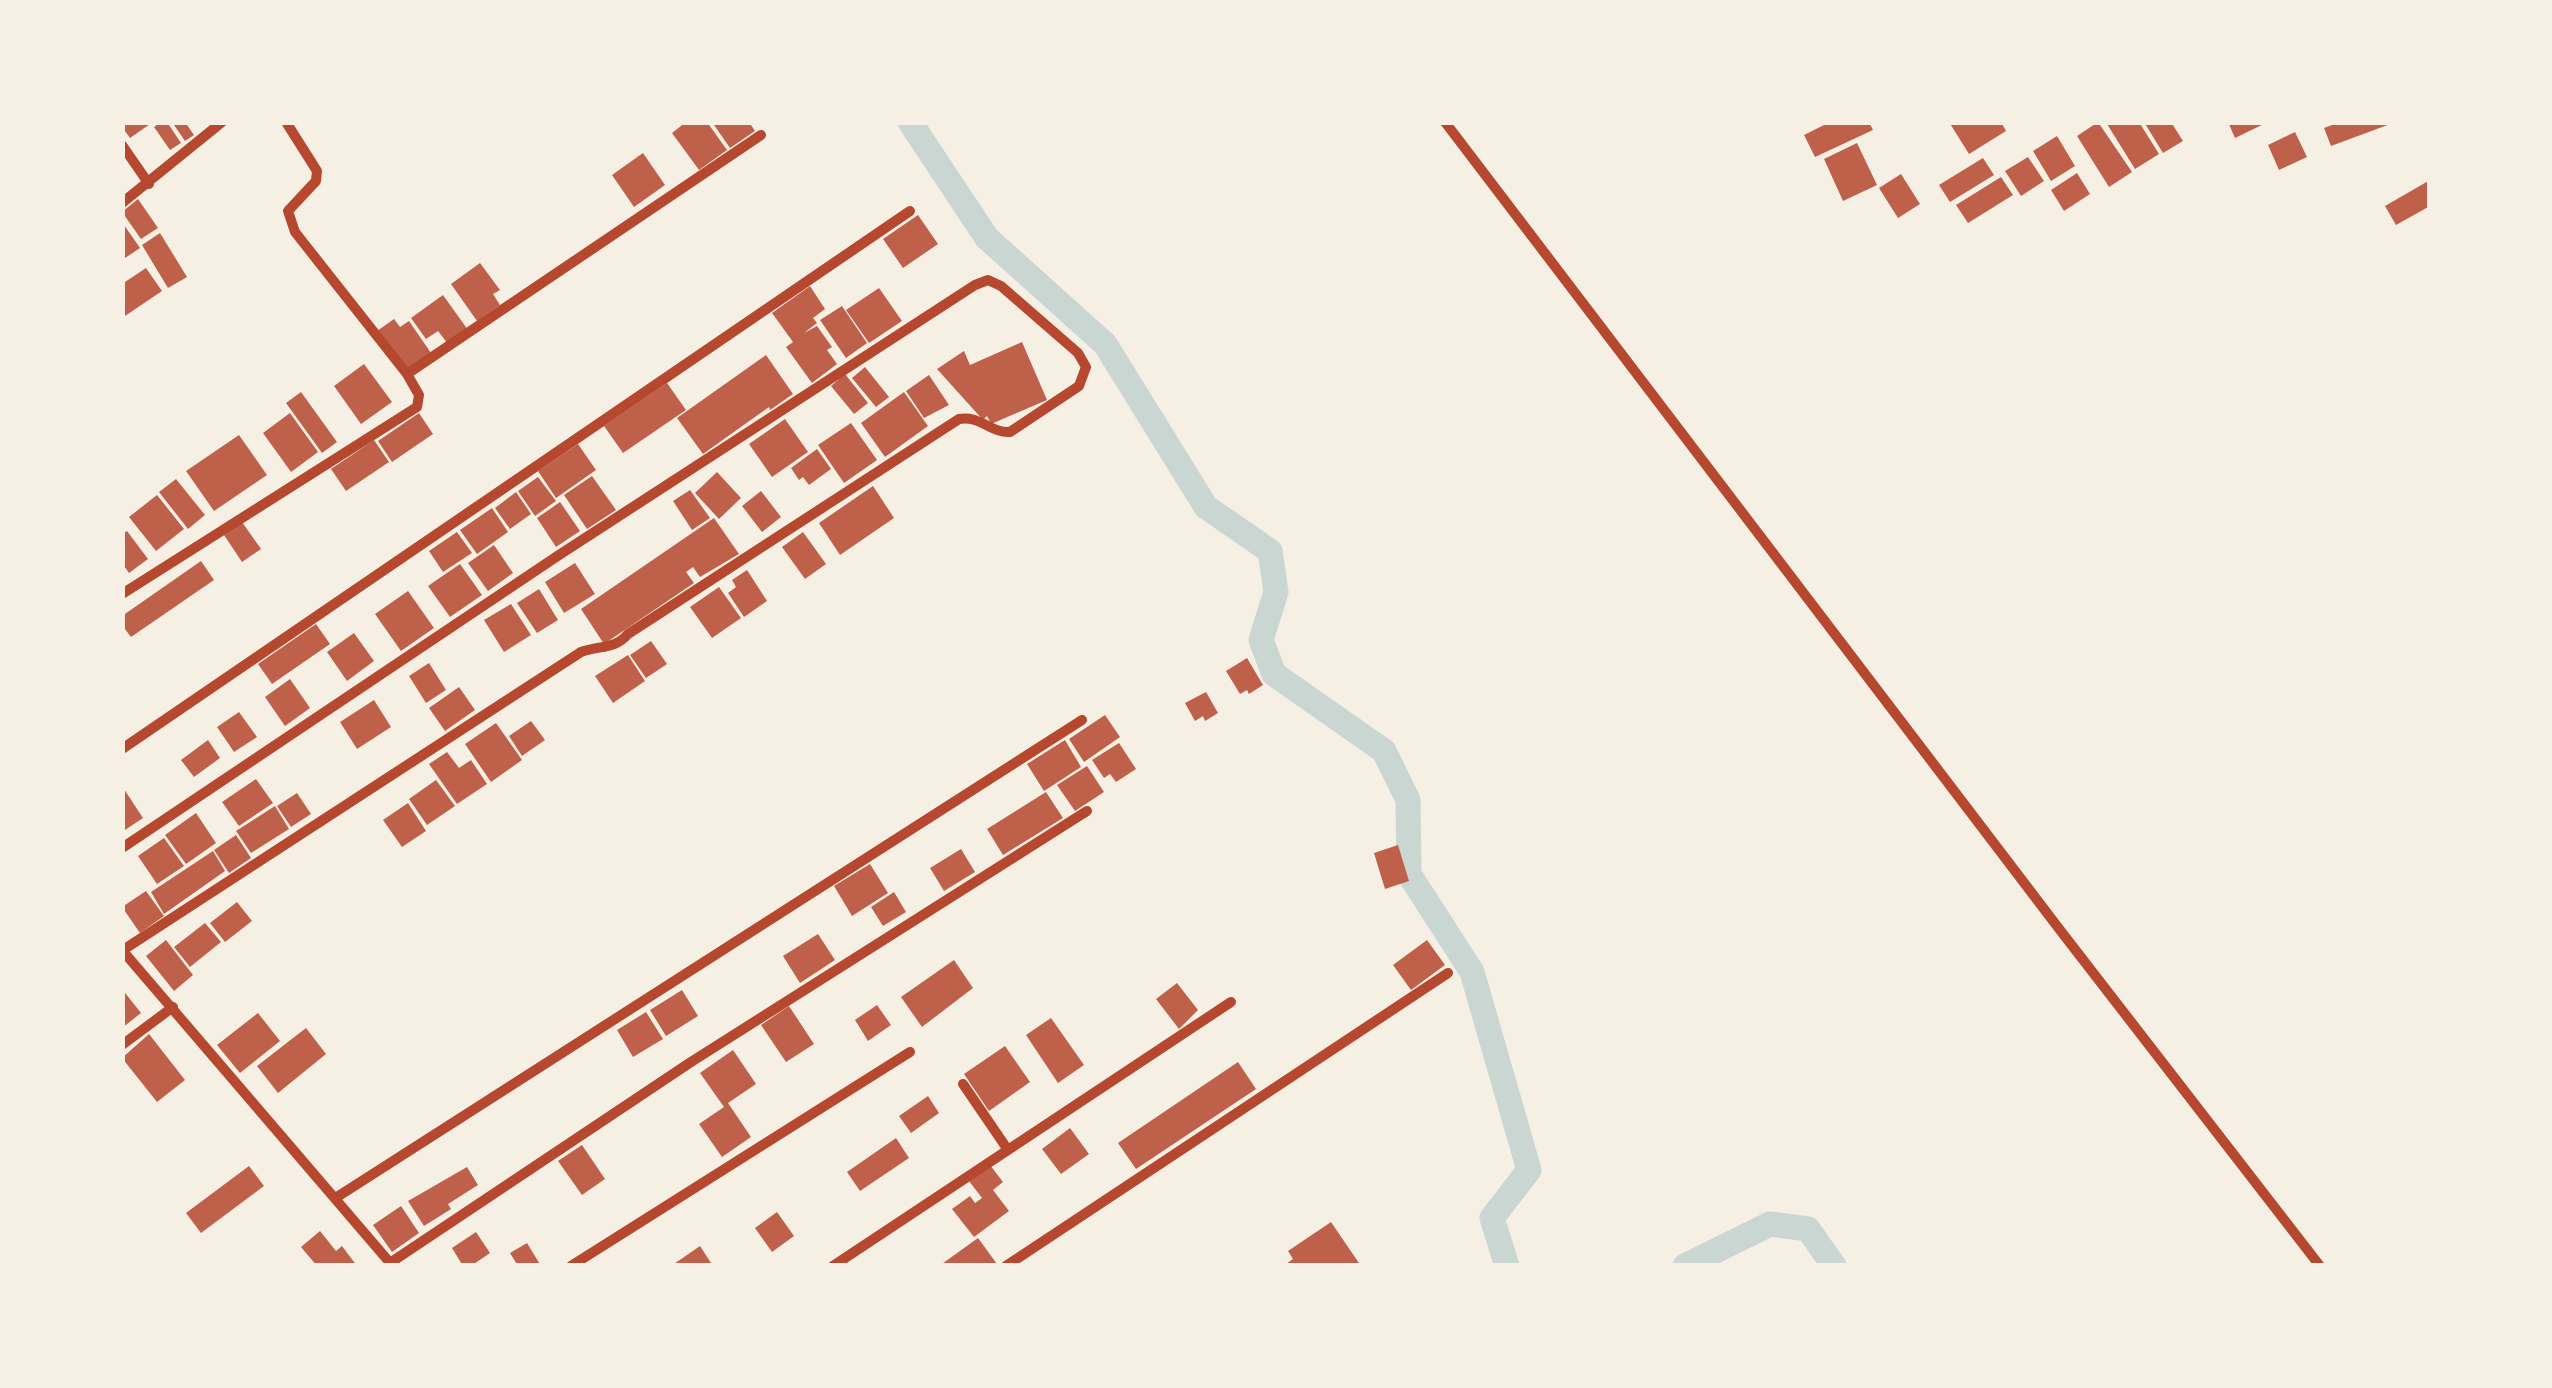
<!DOCTYPE html>
<html>
<head>
<meta charset="utf-8">
<style>
	body { margin:0 }
	#map { position:relative; width:2552px; height:1388px; overflow:hidden; background:#f6efe4; font-family:"Space Grotesk",sans-serif }
	canvas { display:block }
	.frame { position:absolute; inset:0; border:125px solid #f6efe4; pointer-events:none }
</style>
</head>
<body>
<div id="map">
<canvas width="2552" height="1388"></canvas>
<div class="frame"></div>
</div>
<script>
const g = document.querySelector('canvas').getContext('2d');
g.lineJoin = 'round';
function strokePath(path, color, width, dash) { g.strokeStyle = color; g.lineWidth = width; g.lineCap = dash ? 'butt' : 'round'; g.setLineDash(dash || []); g.stroke(path); }
function fill(path, color) { g.fillStyle = color; g.fill(path, 'evenodd'); }
strokePath(new Path2D(`
	M910,122L987,238L1105,344L1206,507L1270,551L1276,592L1261,640L1274,674L1384,751L1408,800L1409,874L1472,972L1529,1170L1492,1218L1507,1266
	M1685,1266L1770,1224L1808,1229L1834,1266`), '#c9d6d2', 25);
fill(new Path2D(`
	M128,122H153L130,138L122,127Z
	M161,122H167L181,143L170,150L154,127Z
	M172,122H185L194,135L185,141Z
	M686,122H707L727,150L699,170L672,133Z
	M712,122H749L755,131L730,148Z
	M1830,122H1869L1873,130L1815,157L1804,135Z
	M1949,122H2001L2006,131L1969,154Z
	M2098,122L2132,172L2109,187L2077,136Z
	M2109,122H2139L2159,154L2135,169L2107,124Z
	M2144,122H2171L2183,141L2163,153Z
	M2228,122H2268L2235,138Z
	M2340,122H2393V123L2331,146L2324,128Z
	M2295,132L2307,157L2279,170L2268,145Z
	M2057,136L2075,166L2051,181L2033,151Z
	M1857,143L1877,185L1843,201L1824,159Z
	M643,153L665,185L634,207L612,175Z
	M2028,157L2044,181L2021,196L2005,171Z
	M1983,158L1994,175L1950,202L1939,185Z
	M2077,173L2090,194L2064,211L2051,190Z
	M1901,174L1920,204L1898,218L1879,188Z
	M2001,177L2013,195L1968,223L1956,205Z
	M2430,180V206L2396,225L2385,206Z
	M138,199L158,228L141,239L122,212Z
	M918,215L938,244L903,268L883,239Z
	M122,222L140,248L122,260Z
	M160,233L187,277L168,288L142,245Z
	M480,263L500,290L493,294L500,305L477,321L451,284Z
	M146,268L162,291L122,318V284Z
	M810,286L825,309L813,318L817,323L804,333L817,326L832,347L827,350L837,364L812,383L786,347L793,342L772,313Z
	M879,288L902,321L869,343L846,310Z
	M443,295L468,330L448,344L438,331L426,339L411,318Z
	M842,306L867,343L846,358L820,320Z
	M394,319L400,327L409,321L431,353L405,371L377,331Z
	M1022,342L1047,400L991,424L987,416L983,420L937,369L964,351L970,365Z
	M766,355L793,394L770,410L769,407L703,454L677,418Z
	M364,364L392,402L361,424L334,386Z
	M865,367L889,397L876,407L852,378Z
	M845,374L868,403L854,414L831,386Z
	M929,375L949,405L924,418L906,391Z
	M667,383L686,410L623,453L604,426Z
	M301,392L337,442L322,453L286,403Z
	M904,392L928,426L885,457L861,423Z
	M290,413L318,452L291,472L263,433Z
	M419,413L433,434L392,462L378,441Z
	M785,419L808,452L772,477L749,444Z
	M851,423L877,460L844,483L818,445Z
	M239,435L267,475L214,511L186,471Z
	M374,440L389,462L346,491L331,469Z
	M578,444L596,470L556,498L538,471Z
	M817,449L831,469L809,485L803,477L799,480L791,468Z
	M717,472L741,498L719,519L695,493Z
	M592,476L616,510L587,529L564,495Z
	M538,477L556,501L535,516L518,491Z
	M176,479L205,515L188,529L159,492Z
	M873,486L894,518L840,555L819,523Z
	M690,490L710,518L692,530L673,501Z
	M761,491L781,517L762,532L742,506Z
	M516,492L531,514L510,529L495,508Z
	M157,495L184,529L156,551L129,517Z
	M560,502L580,531L556,547L537,518Z
	M492,508L508,532L477,554L460,530Z
	M714,518L739,554L700,577L693,567L686,572L694,583L604,644L581,609Z
	M242,522L261,549L242,562L224,535Z
	M127,531L148,559L129,573L122,563V534Z
	M457,532L472,553L443,572L429,551Z
	M803,532L826,564L805,579L782,547Z
	M494,545L513,573L488,591L468,563Z
	M201,561L214,580L131,637L122,625V616Z
	M575,563L595,594L564,613L545,582Z
	M460,564L482,595L450,617L428,586Z
	M747,570L767,601L744,617L728,593L736,587L732,580Z
	M719,587L741,618L712,638L690,607Z
	M539,589L558,620L537,633L517,603Z
	M408,591L434,628L401,651L375,614Z
	M511,604L531,635L504,652L484,620Z
	M316,624L330,644L272,684L258,664Z
	M354,633L374,661L347,681L327,652Z
	M651,641L667,664L646,678L630,655Z
	M628,655L645,681L613,703L595,676Z
	M1247,658L1263,685L1249,694L1247,690L1240,694L1226,671Z
	M429,663L446,690L426,703L409,676Z
	M290,679L310,708L285,726L265,697Z
	M459,687L475,710L445,731L429,708Z
	M1206,692L1218,713L1205,721L1203,716L1195,721L1185,703Z
	M374,700L391,727L357,749L340,722Z
	M239,712L257,737L234,752L217,727Z
	M1105,715L1120,737L1084,762L1069,739Z
	M531,721L545,740L522,756L509,736Z
	M496,723L522,760L491,782L465,744Z
	M208,740L220,758L194,777L181,760Z
	M1065,740L1081,767L1044,791L1027,764Z
	M1119,743L1136,769L1116,782L1110,774L1104,778L1092,760Z
	M447,752L459,768L471,760L487,784L457,804L429,764Z
	M1087,766L1104,792L1075,811L1057,785Z
	M256,779L273,803L239,826L222,802Z
	M436,780L455,806L427,825L409,799Z
	M122,786L143,818L122,832Z
	M1046,792L1063,818L1003,855L987,829Z
	M297,793L311,814L291,827L277,806Z
	M408,803L426,831L402,847L383,820Z
	M275,806L289,829L251,853L236,831Z
	M196,813L216,843L186,864L165,835Z
	M236,835L251,858L229,873L214,850Z
	M164,838L184,866L157,884L138,856Z
	M1398,845L1409,881L1385,889L1374,853Z
	M961,849L975,872L944,891L930,868Z
	M213,851L225,871L164,914L151,892Z
	M870,864L888,893L852,916L834,886Z
	M146,891L164,916L140,933L122,907Z
	M894,892L906,912L883,926L871,907Z
	M237,902L252,921L225,942L210,923Z
	M205,923L221,942L190,967L174,947Z
	M818,934L835,960L800,983L783,956Z
	M166,940L193,975L174,991L146,956Z
	M1427,940L1445,965L1411,990L1393,965Z
	M954,960L973,988L922,1027L901,997Z
	M1177,983L1198,1010L1179,1029L1156,999Z
	M122,989L141,1013L122,1028Z
	M682,990L698,1016L666,1036L650,1010Z
	M877,1005L891,1025L868,1041L855,1020Z
	M789,1006L814,1044L786,1062L761,1025Z
	M646,1012L663,1039L633,1057L617,1030Z
	M258,1013L280,1041L240,1073L217,1045Z
	M1051,1018L1084,1065L1058,1083L1026,1035Z
	M306,1028L326,1054L278,1093L257,1066Z
	M149,1034L185,1080L157,1102L122,1058Z
	M1005,1046L1030,1082L989,1111L964,1074Z
	M733,1050L756,1084L728,1103L751,1137L722,1157L699,1124L724,1107L700,1073Z
	M1238,1062L1256,1089L1136,1169L1118,1143Z
	M928,1096L939,1113L911,1133L899,1116Z
	M1070,1128L1089,1154L1061,1174L1042,1149Z
	M896,1138L909,1158L860,1191L847,1172Z
	M582,1145L605,1179L582,1195L558,1161Z
	M990,1165L1003,1182L993,1190L1009,1211L974,1237L952,1209L970,1196L975,1203L982,1198L969,1181Z
	M249,1166L264,1186L201,1233L186,1213Z
	M467,1167L478,1185L448,1204L451,1209L424,1226L408,1201Z
	M401,1206L419,1233L392,1252L373,1225Z
	M777,1212L794,1236L772,1252L755,1228Z
	M1331,1222L1361,1266H1283L1293,1259L1288,1251Z
	M320,1231L336,1251L342,1246L357,1266H317L301,1247Z
	M476,1232L490,1253L471,1266H463L452,1248Z
	M978,1238L997,1264L994,1266H939Z
	M527,1243L541,1266H518L510,1253Z
	M700,1246L713,1266H671Z`), '#bf614a');
strokePath(new Path2D(`
	M1445,122L2060,930L2320,1266
	M122,145L149,184
	M122,203L222,122
	M407,374L761,135
	M122,594L417,407L419,395L407,374L295,232L288,211L316,181L317,171L286,122
	M122,749L910,211
	M122,848L559,555L975,285L988,280L1001,286L1078,353L1086,367L1079,386L1010,432C990,433 980,415 959,419L628,634C614,650 600,645 581,652L123,950
	M122,950L391,1264
	M122,1045L173,1007
	M963,1084L1008,1150
	M337,1197L1082,720
	M390,1263L691,1062L1087,811
	M571,1266L910,1052
	M833,1266L1231,1002
	M1006,1266L1448,973`), '#b5482f', 10);
</script>
</body>
</html>
